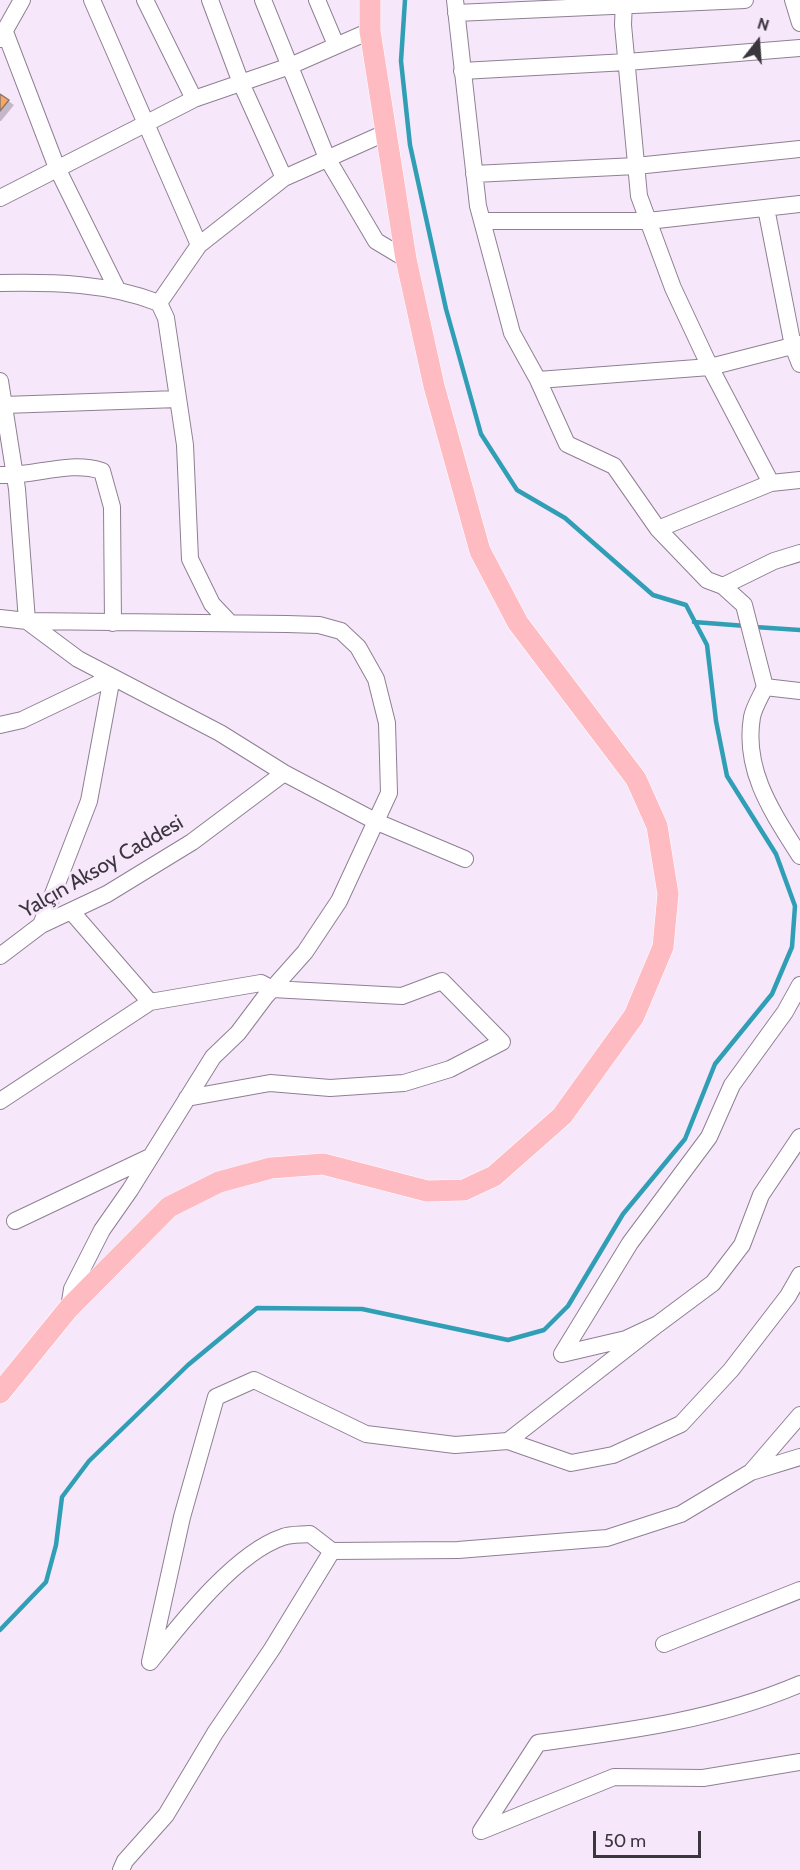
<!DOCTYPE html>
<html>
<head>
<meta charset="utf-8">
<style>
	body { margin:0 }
	#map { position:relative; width:800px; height:1870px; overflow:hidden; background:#f6e7fa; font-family:Cabin,sans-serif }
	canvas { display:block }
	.north { position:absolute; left:728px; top:12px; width:60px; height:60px; -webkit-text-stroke:4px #f6e7fa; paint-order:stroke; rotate:17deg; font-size:16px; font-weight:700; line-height:24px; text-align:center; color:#3b353d }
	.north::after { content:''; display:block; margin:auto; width:21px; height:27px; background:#3b353d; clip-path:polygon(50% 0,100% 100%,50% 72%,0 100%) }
	.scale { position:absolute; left:593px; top:1831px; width:108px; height:27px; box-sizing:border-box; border:3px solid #3b353d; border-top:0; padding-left:8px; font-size:18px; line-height:21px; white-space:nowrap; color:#3b353d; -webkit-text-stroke:4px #f6e7fa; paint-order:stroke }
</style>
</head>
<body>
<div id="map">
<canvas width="800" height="1870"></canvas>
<div class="north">N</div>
<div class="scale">50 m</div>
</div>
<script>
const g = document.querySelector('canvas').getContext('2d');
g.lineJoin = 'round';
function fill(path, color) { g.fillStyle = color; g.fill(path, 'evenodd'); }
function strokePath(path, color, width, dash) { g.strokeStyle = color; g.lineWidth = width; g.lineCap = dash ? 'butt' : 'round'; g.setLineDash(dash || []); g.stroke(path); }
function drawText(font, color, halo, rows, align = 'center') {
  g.font = font + ' Cabin,sans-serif'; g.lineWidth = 6; g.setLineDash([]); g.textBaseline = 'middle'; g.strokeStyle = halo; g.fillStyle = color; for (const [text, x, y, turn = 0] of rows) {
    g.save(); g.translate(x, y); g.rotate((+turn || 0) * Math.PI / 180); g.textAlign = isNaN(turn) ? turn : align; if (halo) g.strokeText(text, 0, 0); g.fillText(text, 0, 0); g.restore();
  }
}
fill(new Path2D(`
	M0,95L14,105L1,121H0Z`), '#0003');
strokePath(new Path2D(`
	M694,622L746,626
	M755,627L800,630
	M0,1630L46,1582L56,1545L62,1497L89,1461L188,1365L257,1308L362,1309L508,1340L544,1330L568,1306L623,1214L685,1139L715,1064L772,994L792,947L795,906L776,854L727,776L716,721L707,645L686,605L653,595L565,518L517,490L481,434L446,309L410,145L401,61L405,0`), '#309fb5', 4.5);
const building = new Path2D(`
	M0,94L9,100L0,111Z`);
fill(building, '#faa663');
strokePath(building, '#8c7a6c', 1.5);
const minor = new Path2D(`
	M92,0L199,245
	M145,0L194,99
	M210,0L241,83L284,178
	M263,0L327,158L376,241L406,259
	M317,0L336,45
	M455,0L478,206L512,333L538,380L567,444L614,466L658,529L707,580L723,586L744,605L765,687L800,691
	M624,0L623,25L639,196L673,288L710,367L771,483
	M793,0L800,23
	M456,13L745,0
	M5,32L57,168L117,289
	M0,39L22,0
	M462,71L627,62L800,48
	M474,174L636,166L800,149
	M0,198L194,99L290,66L370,31
	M766,208L793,346L800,364
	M482,221H648L800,204
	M0,283C53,282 109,283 159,303L166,318L185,445L190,559L212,604L230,623
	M159,303L199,245L284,178L385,133
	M538,380L710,367L800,344
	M0,381L17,489L27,621L287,624L319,625L341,631L358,647L376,679L387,723L389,793L339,901L305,952L265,997L238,1033L213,1057L130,1190L102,1230L72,1289L69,1308
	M4,405L178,399
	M0,475C34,477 68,460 102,471L112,507L113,623
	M658,529L771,483L800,480
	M723,586L774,561L800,553
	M0,618L27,621L78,659L220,733L284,773L377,822L465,859
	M765,687C761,696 754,707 752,717C743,771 773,813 800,856
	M0,725L22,720L112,677
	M71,911L150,1002L261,983L272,989L402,996L442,981L502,1042L450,1069L404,1083L330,1088L270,1083L187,1098
	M41,925L89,801L112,677
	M0,956L41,925L107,894L192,842L284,773
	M800,985L785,1012L732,1085L709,1137L630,1243L562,1354L626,1339L658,1324L713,1283L742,1245L761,1195L800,1137
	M0,1101L150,1002
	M15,1221L150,1157
	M508,1441L571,1463L613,1455L681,1424L731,1370L788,1296L800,1275
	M751,1472L800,1415
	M332,1551L310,1534C302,1535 291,1534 283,1537C235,1553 181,1623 150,1662L182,1517L216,1397L254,1380L366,1434L455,1445L508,1441L658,1324
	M664,1644L800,1590
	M800,1684C716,1720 628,1731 538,1743L481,1831L614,1777L703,1778L800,1762
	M121,1870L125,1861L166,1815L215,1733L272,1649L332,1551L458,1550L607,1538L681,1514L751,1472L800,1457`);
const major = new Path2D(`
	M0,1393L69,1308L169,1207L219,1182L271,1168L323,1164L427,1191L464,1190L494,1176L562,1116L634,1016L663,947L668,894L657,826L636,779L518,623L480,551L434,386L406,259L370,31V0`);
strokePath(minor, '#8e8092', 18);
strokePath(major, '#fff', 22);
strokePath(minor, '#fff', 16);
strokePath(major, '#febbc1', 21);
drawText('21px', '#3b353d', '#f6e7fa', [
	["Yalçın Aksoy Caddesi",102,867,-30]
]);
</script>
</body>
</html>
